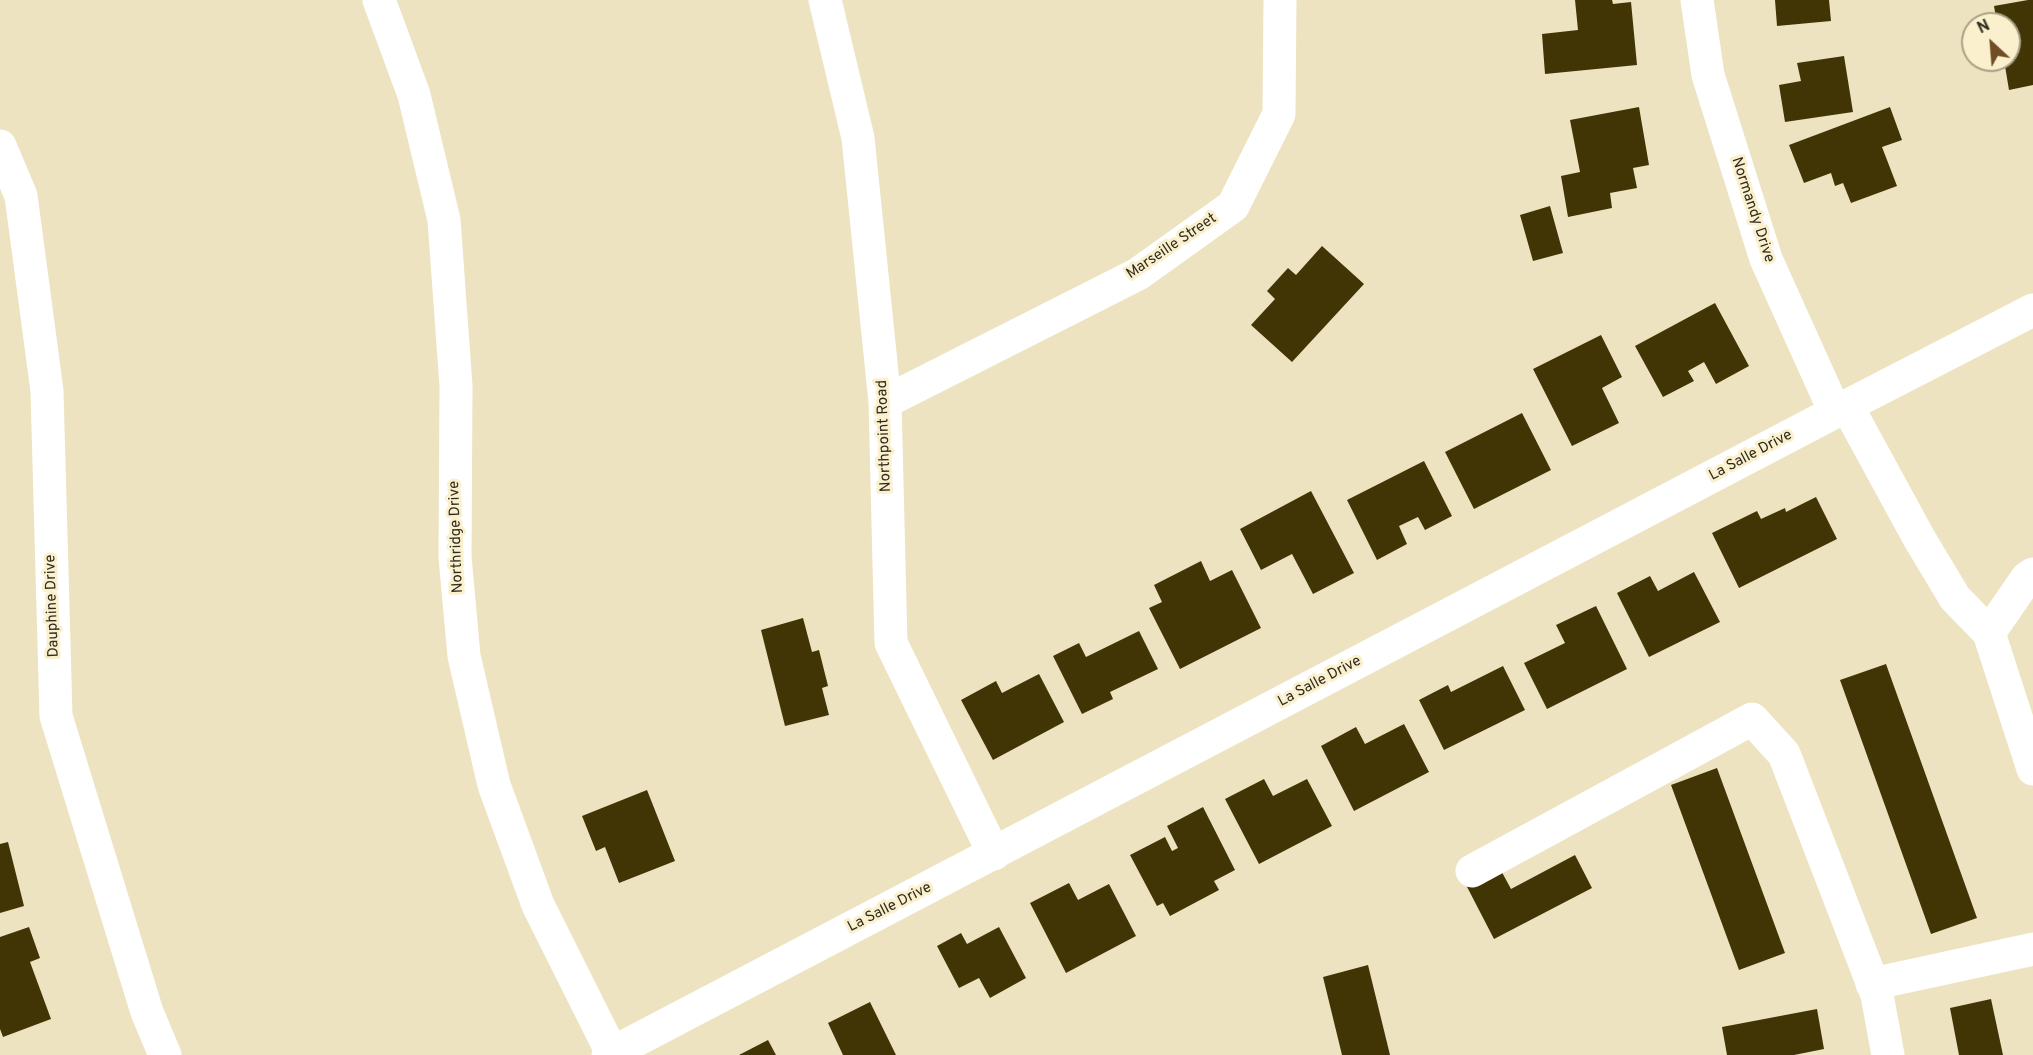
<!DOCTYPE html>
<html>
<head>
<meta charset="utf-8">
<style>
	body { margin:0 }
	#map { position:relative; width:2033px; height:1055px; overflow:hidden; background:#ede3c0; font-family:Overpass,sans-serif }
	canvas { display:block }
	.north { position:absolute; left:1961px; top:12px; width:60px; height:60px; box-sizing:border-box; background:#faf0cd; border:2px solid #a9a187; border-radius:50%; rotate:334deg; font-size:16px; font-weight:700; line-height:24px; text-align:center; color:#2f2b1e }
	.north::after { content:''; display:block; margin:auto; width:21px; height:27px; background:#714d28; clip-path:polygon(50% 0,100% 100%,50% 72%,0 100%) }
</style>
</head>
<body>
<div id="map">
<canvas width="2033" height="1055"></canvas>
<div class="north">N</div>
</div>
<script>
const g = document.querySelector('canvas').getContext('2d');
g.lineJoin = 'round';
function fill(path, color) { g.fillStyle = color; g.fill(path, 'evenodd'); }
function strokePath(path, color, width, dash) { g.strokeStyle = color; g.lineWidth = width; g.lineCap = dash ? 'butt' : 'round'; g.setLineDash(dash || []); g.stroke(path); }
function drawText(font, color, halo, rows, align = 'center') {
  g.font = font + ' Overpass,sans-serif'; g.lineWidth = 6; g.setLineDash([]); g.textBaseline = 'middle'; g.strokeStyle = halo; g.fillStyle = color; for (const [text, x, y, turn = 0] of rows) {
    g.save(); g.translate(x, y); g.rotate((+turn || 0) * Math.PI / 180); g.textAlign = isNaN(turn) ? turn : align; if (halo) g.strokeText(text, 0, 0); g.fillText(text, 0, 0); g.restore();
  }
}
fill(new Path2D(`
	M1575,0H1612L1613,4L1631,2L1637,65L1545,74L1542,34L1578,30Z
	M1775,0H1829L1831,21L1777,26Z
	M2028,0H2033V85L2009,90L2004,60H2009V24H1997L1994,6Z
	M1844,56L1853,112L1785,122L1779,85L1801,81L1797,63Z
	M1639,107L1649,165L1633,168L1637,188L1610,193L1612,208L1568,217L1561,176L1580,172L1570,120Z
	M1890,107L1902,140L1882,147L1897,186L1851,203L1843,183L1835,186L1831,173L1804,183L1789,145Z
	M1550,206L1563,253L1533,261L1520,215Z
	M1322,246L1364,284L1292,362L1251,325L1275,299L1267,291L1288,268L1296,275Z
	M1715,303L1749,366L1716,384L1704,362L1688,371L1694,381L1663,397L1635,346Z
	M1601,335L1622,377L1602,388L1619,423L1572,446L1533,369Z
	M1522,413L1551,470L1474,509L1445,452Z
	M1424,461L1452,516L1425,530L1418,517L1399,526L1407,544L1377,560L1347,500Z
	M1311,491L1354,573L1313,594L1292,554L1261,570L1240,529Z
	M1816,497L1837,539L1739,588L1712,533L1757,511L1761,519L1785,508L1786,512Z
	M1201,561L1210,581L1232,570L1261,628L1180,669L1149,608L1162,602L1154,585Z
	M1694,572L1720,622L1649,657L1617,593L1650,576L1658,591Z
	M1596,606L1627,669L1547,709L1524,663L1565,643L1556,625Z
	M803,618L812,652L819,650L828,686L822,688L829,715L785,726L761,630Z
	M1139,631L1158,669L1110,692L1113,699L1082,714L1053,656L1079,643L1086,657Z
	M1886,664L1977,918L1931,934L1840,680Z
	M1503,666L1525,710L1444,750L1419,700L1448,685L1451,692Z
	M1039,674L1064,722L993,760L961,700L996,681L1002,693Z
	M1404,724L1429,772L1354,811L1321,746L1356,727L1365,744Z
	M1717,768L1785,953L1739,970L1671,785Z
	M1264,779L1273,796L1307,779L1332,826L1259,864L1225,799Z
	M647,790L675,861L619,883L605,847L596,851L582,816Z
	M1203,807L1235,870L1214,881L1219,890L1170,916L1163,903L1157,906L1130,855L1165,837L1172,851L1178,848L1167,826Z
	M8,842L24,906L0,913V844Z
	M1575,855L1592,888L1494,939L1464,881L1497,863L1511,889Z
	M1069,883L1078,900L1109,884L1136,936L1066,973L1030,903Z
	M29,927L40,958L30,962L51,1019L3,1037L0,1029V937Z
	M999,927L1026,978L990,998L979,978L959,988L937,946L961,933L967,944Z
	M1368,965L1390,1055H1342L1323,977Z
	M1991,999L2003,1055H1959L1950,1008Z
	M870,1002L896,1055H843L828,1023Z
	M1817,1009L1824,1049L1794,1055H1727L1722,1027Z
	M768,1040L776,1055H739Z`), '#413505');
strokePath(new Path2D(`
	M379,0L414,95L444,220L456,386L455,557L464,656L494,785L538,905L613,1055
	M825,0L858,138L885,402L891,643L994,854
	M1697,0L1708,75L1766,259L1835,412
	M0,146L21,196L47,391L56,716L147,1012L165,1055
	M885,402L1138,274L1233,206L1279,114L1280,0
	M1847,406L1919,538L1955,598L1989,633
	M2033,574L2027,578L1989,633L2033,769
	M1472,871L1752,719L1784,754L1877,995L1888,1055
	M1872,984L2033,949
	M608,1055L1835,412L2033,310`), '#fff', 33);
drawText('15px', '#2f2b1e', '#faf0cd', [
	["Normandy Drive",1752,210,72],
	["Marseille Street",1172,247,-34],
	["Northpoint Road",885,436,-92],
	["La Salle Drive",1751,456,-28],
	["Northridge Drive",457,537,-92],
	["Dauphine Drive",53,606,-92],
	["La Salle Drive",1320,682,-28],
	["La Salle Drive",890,908,-27]
]);
</script>
</body>
</html>
